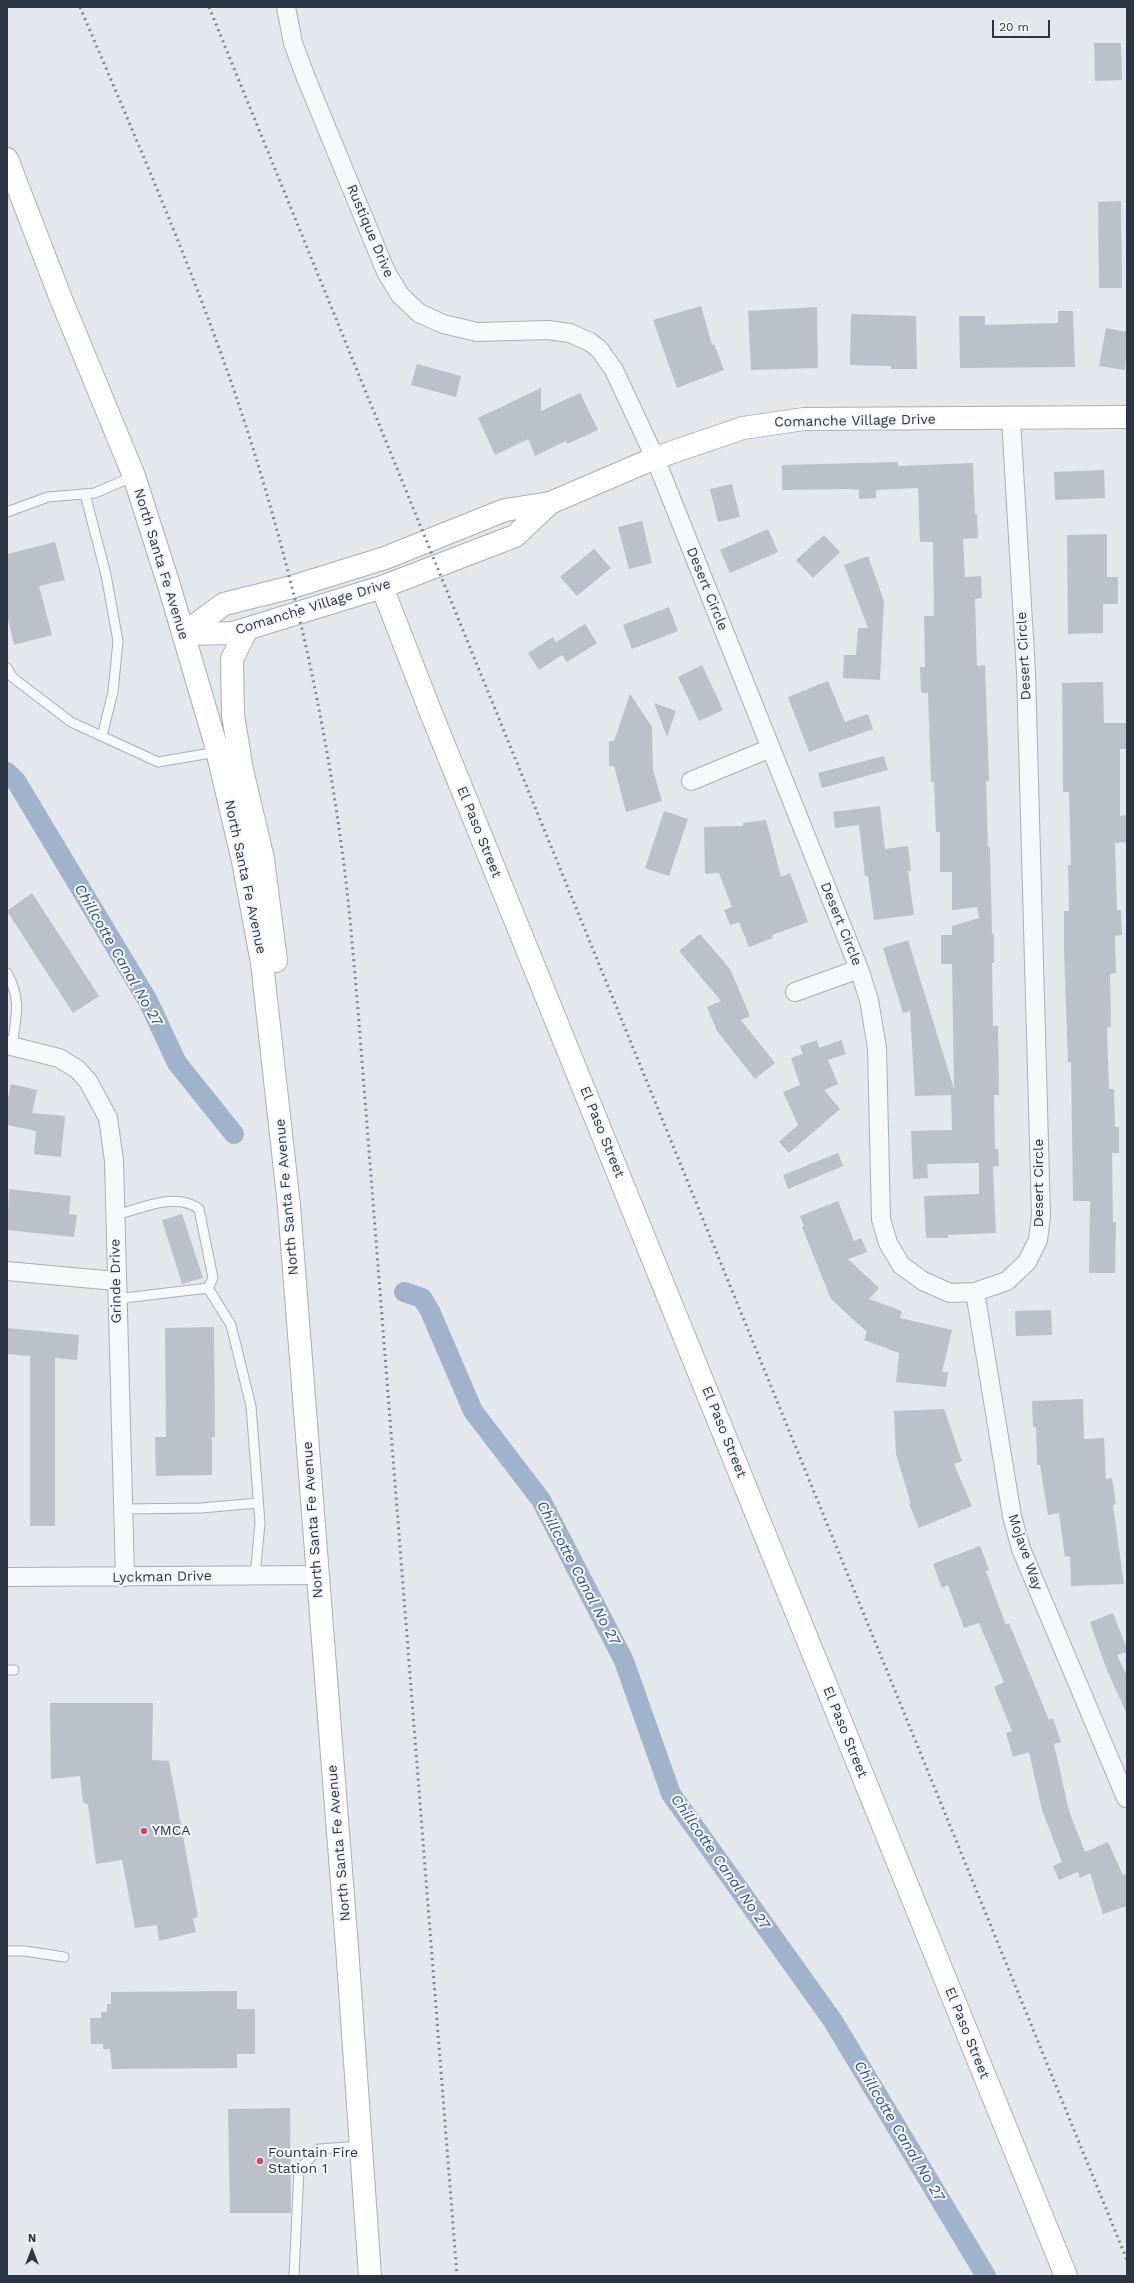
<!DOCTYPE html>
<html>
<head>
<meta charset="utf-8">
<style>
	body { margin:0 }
	#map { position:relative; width:1134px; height:2283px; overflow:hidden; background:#e4e7ec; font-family:"Work Sans",sans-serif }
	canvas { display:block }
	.frame { position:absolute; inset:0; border:8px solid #2b3445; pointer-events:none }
	.north { position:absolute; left:12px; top:2231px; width:40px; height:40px; -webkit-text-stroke:3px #f4f6f9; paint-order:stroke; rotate:0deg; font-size:11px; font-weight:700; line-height:16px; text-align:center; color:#2b3445 }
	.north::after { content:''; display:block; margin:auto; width:14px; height:18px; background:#2b3445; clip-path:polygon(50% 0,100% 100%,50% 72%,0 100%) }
	.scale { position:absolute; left:992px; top:20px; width:58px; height:18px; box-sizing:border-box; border:2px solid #2b3445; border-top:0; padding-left:5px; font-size:12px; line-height:14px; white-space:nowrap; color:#2b3445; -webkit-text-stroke:3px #f4f6f9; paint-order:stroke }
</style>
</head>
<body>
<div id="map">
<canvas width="1134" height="2283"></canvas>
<div class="frame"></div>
<div class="north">N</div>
<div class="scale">20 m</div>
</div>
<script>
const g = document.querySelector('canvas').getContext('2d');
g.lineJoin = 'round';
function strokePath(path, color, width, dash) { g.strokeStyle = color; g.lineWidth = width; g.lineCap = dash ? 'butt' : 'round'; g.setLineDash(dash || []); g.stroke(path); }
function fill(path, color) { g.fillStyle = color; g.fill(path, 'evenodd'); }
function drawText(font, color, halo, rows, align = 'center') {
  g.font = font + ' "Work Sans",sans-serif'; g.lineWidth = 4; g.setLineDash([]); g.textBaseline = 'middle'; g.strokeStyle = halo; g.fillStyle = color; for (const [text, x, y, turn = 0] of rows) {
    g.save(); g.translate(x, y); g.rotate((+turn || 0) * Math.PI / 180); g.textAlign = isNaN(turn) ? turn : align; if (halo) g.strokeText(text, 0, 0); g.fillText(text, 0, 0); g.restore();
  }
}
strokePath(new Path2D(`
	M7,772L16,781L148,1001L177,1063L234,1134
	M404,1292L422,1298L430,1311L473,1411L541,1500L624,1661L671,1794L833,2021L986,2276`), '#9fb4cc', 20);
fill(new Path2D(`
	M1094,43H1121L1122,80L1095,81Z
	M1121,201L1122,288H1099L1098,202Z
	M701,306L712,345L714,344L724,370L677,388L653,320Z
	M817,307L818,368L751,370L748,311Z
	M1058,311H1073L1075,367L960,368L959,316H985V325L1058,323Z
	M851,314L916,316L917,369H891V366L850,365Z
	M1106,328L1127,332L1125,370L1099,366Z
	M417,364L461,376L456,397L411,385Z
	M541,388V411L580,393L598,430L567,444L566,441L535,456L528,439L495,455L478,418Z
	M898,462V466L973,463L975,514H977L978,538L963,539L965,577L981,576L982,598L975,599L977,666L985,665L989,781H986L988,847H990L992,934H994V963H992L993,1026H998L999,1095H994L995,1149H998L999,1166L993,1167L996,1233L948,1235V1238H926L924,1196L979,1194V1163L927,1164L928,1178L913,1179L911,1131L952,1130L951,1095L915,1096L910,1011L903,1013L883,948L908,940L954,1089L952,964H941V935H952V926L979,918L977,907L952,910V872H940V832H936L934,782H931L928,693H921L920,667H925L924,616H934L933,542H920L918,488L876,490V498L859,499V490L849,489L782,490V465Z
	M1104,470L1105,498L1055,500L1054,472Z
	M732,484L740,517L718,522L710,489Z
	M642,521L652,563L629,569L618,527Z
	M768,529L778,552L730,573L720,550Z
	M1107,534V577H1118V604H1103V633L1068,634L1067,535Z
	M824,535L840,552L813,578L796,560Z
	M55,542L65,580L39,586L52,635L14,645L7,615V554Z
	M594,549L611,568L577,596L560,577Z
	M868,556L884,601L880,680L843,678L844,655H856L858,628H868L844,565Z
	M669,607L678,631L632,649L623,625Z
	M585,624L597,643L567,662L562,655L539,670L528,653L553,637L556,642Z
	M702,665L723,710L699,721L678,677Z
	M828,681L845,722L868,714L873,729L809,752L788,697Z
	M1103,682L1104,723H1127V749H1120V816L1127,815V842L1115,843L1117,910H1121L1122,935L1115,936L1116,973L1110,974L1111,1027L1107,1028L1109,1089H1114L1115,1127H1119V1153H1112L1113,1222H1116L1115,1273H1089L1090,1201H1073L1071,1062L1068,1063L1064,950V911H1069L1068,865H1071L1069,792H1063L1062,683Z
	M630,694L652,727L653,770L662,801L626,812L614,766H609V741H614Z
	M654,703L676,711L667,737Z
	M884,756L888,770L822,788L818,773Z
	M880,806L885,849L908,846L911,871H908L914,915L874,920L868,876H865L859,825L835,828L833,812Z
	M664,811L688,819L669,876L645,868Z
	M766,820L781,877L790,873L808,922L772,935L773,938L749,947L739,922L730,925L724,910L732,907L719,873L705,874L704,827L743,826V823Z
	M32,893L99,996L73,1013L7,911Z
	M700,934L730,969L750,1016L741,1020L775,1063L755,1079L717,1031L707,1007L721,1001L679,951Z
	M817,1040L819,1048L841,1040L846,1054L828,1060L838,1084L824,1090L840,1109L789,1153L779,1142L798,1125L783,1092L800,1085L791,1058L803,1054L800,1046Z
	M11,1084L37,1090L32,1113L65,1116L61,1157L34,1154L36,1131L7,1125V1102Z
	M838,1153L843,1166L788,1189L783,1175Z
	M9,1189L71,1196L69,1214L77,1215L74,1237L7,1230Z
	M838,1201L854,1241L861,1238L867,1252L848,1259L879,1288L869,1299L902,1311L900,1318L952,1330L942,1372H948L946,1387L896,1382L899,1353L864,1340L867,1332L831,1299L802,1227L804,1226L800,1216Z
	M182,1214L203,1278L182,1284L162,1220Z
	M1051,1310L1052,1335L1016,1336L1015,1311Z
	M214,1327L215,1437H212V1475L156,1476L155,1437H166L165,1328Z
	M7,1328L79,1335L77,1360L55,1358V1526H30V1356L7,1354Z
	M1083,1399L1084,1439L1104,1438L1106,1479L1112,1478L1116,1504L1113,1505L1124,1584L1071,1586L1070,1556L1065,1557L1059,1513L1048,1515L1040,1465H1037L1036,1427H1033L1032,1401Z
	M944,1409L962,1461L954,1464L972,1506L919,1528L909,1504H911L896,1454L894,1411Z
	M980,1546L989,1570L986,1571L1006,1625L1009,1623L1049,1720L1053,1718L1061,1742L1054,1744L1069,1811L1085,1852L1108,1842L1123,1875L1127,1874V1906L1103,1914L1090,1873L1080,1878L1078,1872L1059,1880L1053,1866L1062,1862L1042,1810L1029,1752L1013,1757L1006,1733L1012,1731L994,1687L1004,1682L979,1623L964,1628L948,1585L942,1588L933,1564Z
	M1113,1613L1127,1649V1652L1117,1655L1127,1676V1714L1106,1668L1090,1622Z
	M50,1703H153L152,1760L169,1761L198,1917L193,1919L196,1932L159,1941L157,1925L135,1928L122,1860L96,1864L88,1805L83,1802L80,1776L51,1779Z
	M237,1991V2009H255V2054H237V2068L112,2069L110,2049H103V2044H91L90,2018H101V2012H107V2004H111V1992Z
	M290,2108L291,2213H230L228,2109Z`), '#bbc0ca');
const lane = new Path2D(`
	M85,494L106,575L118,641L113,692L102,736
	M7,512L48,497L95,493L134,476
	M7,668L12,677L71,722L158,762L217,752
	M7,973C22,1000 16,1017 12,1046
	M114,1216C139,1209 176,1191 199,1209L213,1278L208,1288L116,1299
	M208,1288L231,1325L251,1406L260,1523L255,1576
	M123,1509L201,1508L258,1503
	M7,1670H14
	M7,1951H25L64,1957
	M294,2276L299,2169L319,2149L361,2146`);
const street = new Path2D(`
	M286,7L293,43L306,78L386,272L400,295L419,313L443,324L477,332L548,330L570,333L590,342L599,349L614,370L655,458L859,969L869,1000L877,1048L881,1219L888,1243L901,1265L923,1281L950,1293L975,1292L1007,1281L1027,1262L1038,1240L1041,1216L1026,673L1011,419
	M691,781L771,748
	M795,992L859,969
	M7,1045L59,1058L77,1069L88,1081L108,1118L114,1161L125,1577
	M7,1271L115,1281
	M975,1292L1012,1516L1021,1549L1126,1798
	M7,1577L317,1575`);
const secondary = new Path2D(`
	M7,159L61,299L134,476L168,582L215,742L243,861L262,963L289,1206L347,1947L370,2276
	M382,587L431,713L1066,2276
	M247,629L232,659L233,715L242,770L263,859L276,961
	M183,634L224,604L292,587L385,558L505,510L550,503L655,458L743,428L804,419L1127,417
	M183,634L233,633L382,587L515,536L550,503`);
strokePath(lane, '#a9aeb7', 11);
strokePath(street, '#a9aeb7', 20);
strokePath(secondary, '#a9aeb7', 24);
strokePath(lane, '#f7f8fa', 9);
strokePath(street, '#f7f8fa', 18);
strokePath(secondary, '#fff', 22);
strokePath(new Path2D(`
	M80,7C147,165 217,323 265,488C299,604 325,723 341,843C349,898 353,954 358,1010L457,2276
	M209,7L1127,2260`), '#7d8696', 3, [2, 4]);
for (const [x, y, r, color] of [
	[144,1831,4,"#d1495b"],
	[260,2161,4,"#d1495b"]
]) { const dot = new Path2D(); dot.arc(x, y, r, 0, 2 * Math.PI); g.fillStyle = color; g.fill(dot); strokePath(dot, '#f4f6f9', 1.5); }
drawText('14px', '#2b3445', '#f4f6f9', [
	["Rustique Drive",370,231,67],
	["Comanche Village Drive",855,421,-1],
	["North Santa Fe Avenue",161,564,73],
	["Desert Circle",707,589,68],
	["Comanche Village Drive",313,607,-17],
	["Desert Circle",1024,656,-93],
	["El Paso Street",479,832,68],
	["North Santa Fe Avenue",245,877,78],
	["Desert Circle",841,924,68],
	["El Paso Street",602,1132,68],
	["Desert Circle",1039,1183,-90],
	["North Santa Fe Avenue",287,1197,-95],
	["Grinde Drive",116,1281,-91],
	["El Paso Street",724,1432,68],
	["North Santa Fe Avenue",313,1520,-94],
	["Mojave Way",1025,1552,71],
	["Lyckman Drive",162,1577,-1],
	["El Paso Street",845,1732,68],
	["North Santa Fe Avenue",339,1843,-95],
	["El Paso Street",967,2033,68]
]);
drawText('14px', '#2b3445', '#f4f6f9', [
	["YMCA",152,1831],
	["Fountain Fire",268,2153],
	["Station 1",268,2169]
], 'left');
drawText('italic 15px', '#34527a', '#f4f6f9', [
	["Chillcotte Canal No 27",118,955,60],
	["Chillcotte Canal No 27",578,1573,62],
	["Chillcotte Canal No 27",720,1862,55],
	["Chillcotte Canal No 27",899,2131,59]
]);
</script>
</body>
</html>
